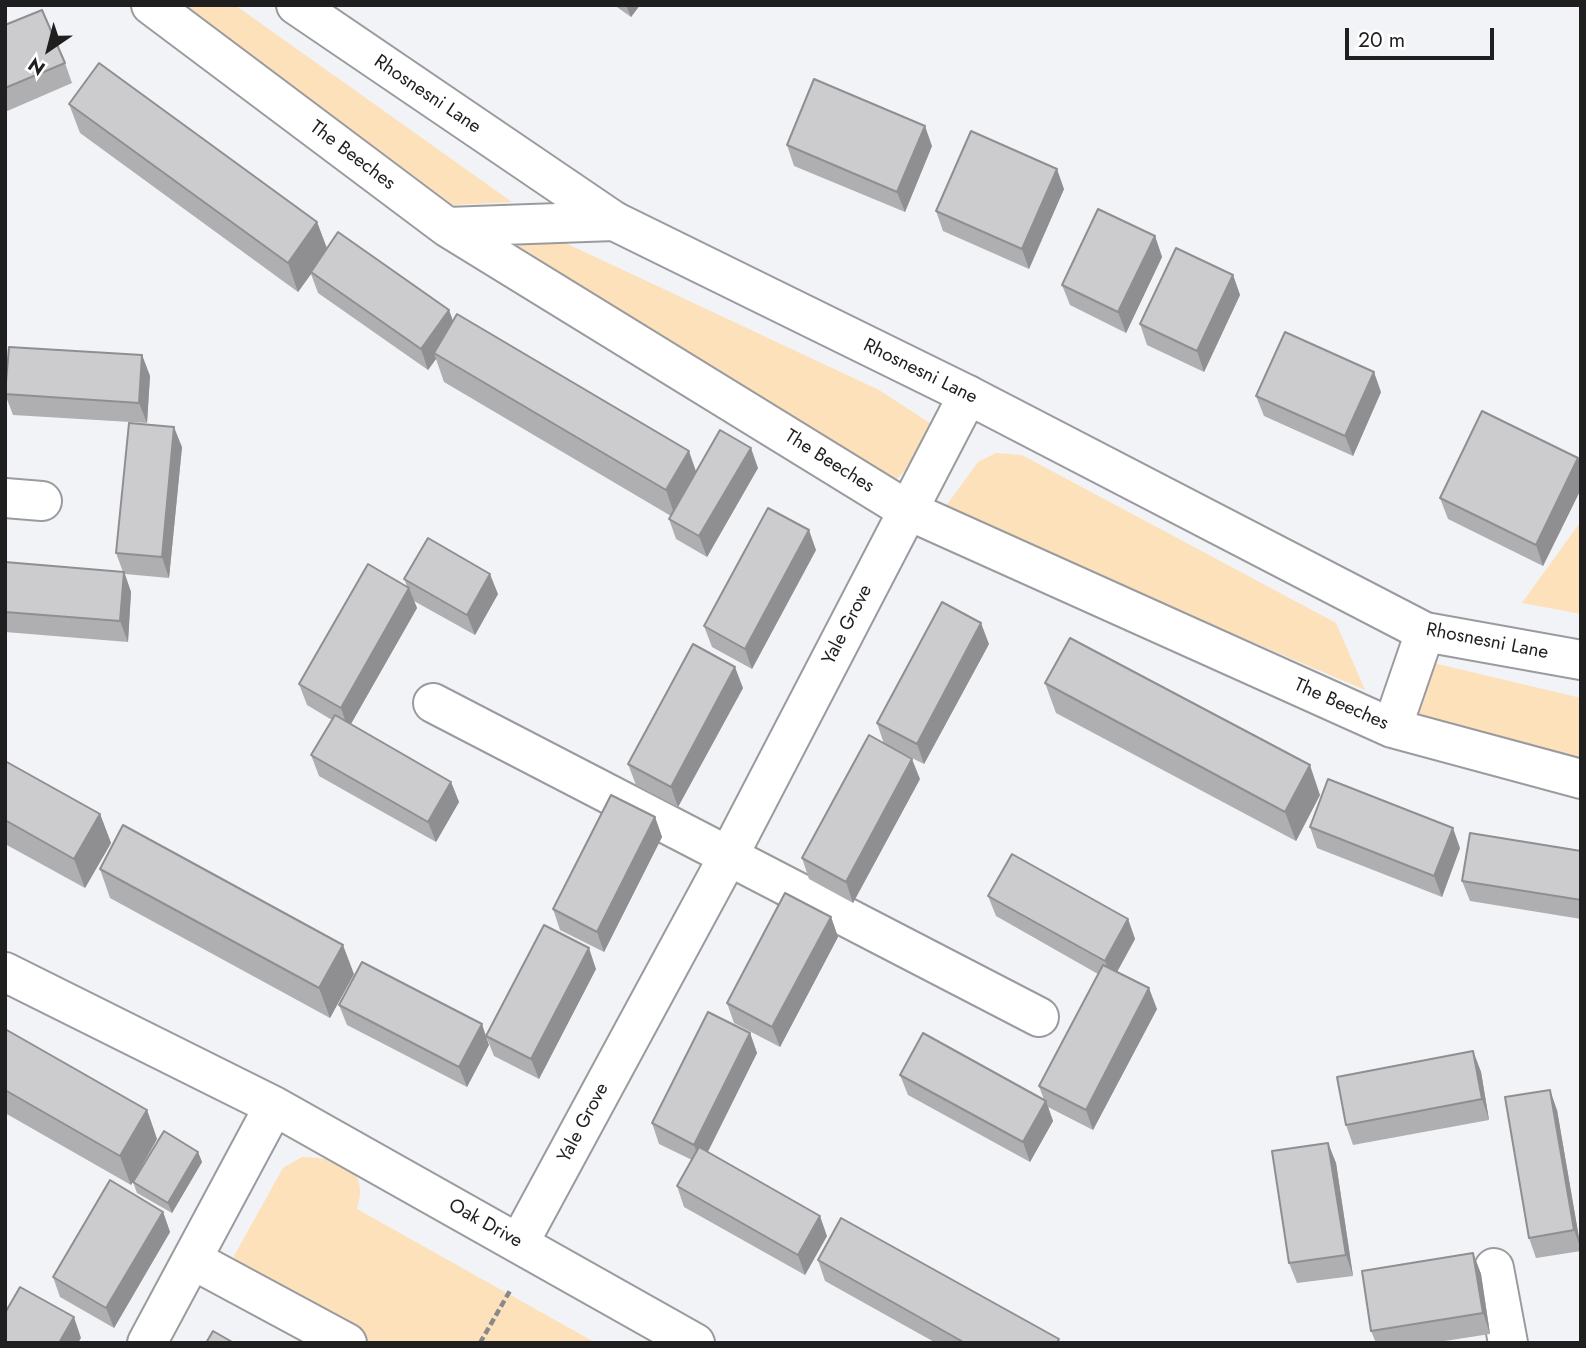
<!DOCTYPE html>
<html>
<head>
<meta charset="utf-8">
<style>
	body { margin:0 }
	#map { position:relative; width:1586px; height:1348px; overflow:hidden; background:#f2f3f6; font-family:Jost,sans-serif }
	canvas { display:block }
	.frame { position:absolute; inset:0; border:7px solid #1f1f20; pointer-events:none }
	.north { position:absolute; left:14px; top:14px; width:70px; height:70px; -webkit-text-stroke:5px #fff; paint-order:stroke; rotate:215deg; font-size:19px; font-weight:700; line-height:28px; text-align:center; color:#1f1f20 }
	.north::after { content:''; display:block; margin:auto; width:24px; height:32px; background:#1f1f20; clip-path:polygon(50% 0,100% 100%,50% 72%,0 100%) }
	.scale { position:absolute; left:1345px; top:28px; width:149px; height:32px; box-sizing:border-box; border:4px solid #1f1f20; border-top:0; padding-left:9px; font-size:21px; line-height:24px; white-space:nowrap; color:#1f1f20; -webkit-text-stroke:5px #fff; paint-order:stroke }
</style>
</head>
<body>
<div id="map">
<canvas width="1586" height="1348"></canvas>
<div class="frame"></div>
<div class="north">N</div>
<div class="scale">20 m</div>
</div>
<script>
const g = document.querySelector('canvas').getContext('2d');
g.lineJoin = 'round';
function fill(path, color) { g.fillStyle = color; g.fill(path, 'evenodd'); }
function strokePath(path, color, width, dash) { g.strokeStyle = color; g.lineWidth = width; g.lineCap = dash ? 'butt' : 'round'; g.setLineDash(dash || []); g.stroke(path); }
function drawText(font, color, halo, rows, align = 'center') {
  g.font = font + ' Jost,sans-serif'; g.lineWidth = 7; g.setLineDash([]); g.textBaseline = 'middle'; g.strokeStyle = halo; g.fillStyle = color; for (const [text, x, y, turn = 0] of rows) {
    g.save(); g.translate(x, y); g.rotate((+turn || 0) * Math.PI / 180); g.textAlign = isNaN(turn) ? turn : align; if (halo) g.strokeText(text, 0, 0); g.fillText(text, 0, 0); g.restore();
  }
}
fill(new Path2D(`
	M184,5H235L512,202L453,205Z
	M559,240L879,390L936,427L918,457L894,482L863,467L511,241Z
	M996,453L1022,455L1336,623L1365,690L943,510L978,462Z
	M1581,521V614L1522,603Z
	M1429,662L1581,698V761L1410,718Z
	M302,1157C336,1158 371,1166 357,1209L596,1343H373L247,1275L238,1268L234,1256L283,1168Z`), '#fce1ba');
const minor = new Path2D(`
	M151,5L447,227L907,510L1392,728L1581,779
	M447,227L614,221
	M5,498L42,501
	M433,703L1039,1017
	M1392,728L1425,632
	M5,972L274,1106L695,1343
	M519,1243L729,855L968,395
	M193,1260L347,1343
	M1494,1268L1508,1343
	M147,1343L274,1106`);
const secondary = new Path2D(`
	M296,5L614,221L968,395L1425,632L1581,660`);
strokePath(minor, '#9a9b9e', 42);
strokePath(secondary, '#9a9b9e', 42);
strokePath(new Path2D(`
	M480,1343L511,1289`), '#89898b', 4.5, [7, 3.5]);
strokePath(minor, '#fff', 38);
strokePath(secondary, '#fff', 38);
fill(new Path2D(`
	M614,5H640L631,17Z
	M5,25L65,63L72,83L5,112Z
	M69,104L317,222L327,249L449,310L453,321L696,472L758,468L707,557L676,539L669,519L671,516L444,382L436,359L428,370L318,293L311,274L298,292L80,133Z
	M787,145L932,146L905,212L794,166Z
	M1064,189L1029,269L943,231L936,211Z
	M1155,236L1162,257L1126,333L1070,305L1062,285Z
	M1233,275L1240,295L1204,372L1147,345L1140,324Z
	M142,355L150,376L147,423L13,415L5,394Z
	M1381,392L1353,456L1264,416L1256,396Z
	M182,447L169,578L125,574L131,592L128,642L5,632V562L123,572L116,553Z
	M1578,458L1581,465V489L1543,566L1448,519L1440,498Z
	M816,550L752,669L712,647L704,626Z
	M404,579L498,594L475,635L414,601L417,608L351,724L451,782L459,802L436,842L319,776L311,755L332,720L307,705L299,684L407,586Z
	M989,644L924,764L884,744L877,723Z
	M1045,683L1320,795L1296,841L1056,713Z
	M743,688L678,807L636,785L628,764Z
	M5,761L100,814L111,843L85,888L5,844Z
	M920,779L853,903L809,879L802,858Z
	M655,817L662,837L604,952L560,930L553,909Z
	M1310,827L1460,848L1442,897L1317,848Z
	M1581,851V919L1470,901L1462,881Z
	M100,869L354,974L330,1018L110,898Z
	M988,896L1128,919L1135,939L1117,972L1157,1009L1093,1130L1048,1107L1053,1121L1030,1162L908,1095L900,1075L1044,1100L1039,1086L1098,974L996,916Z
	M831,917L838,937L780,1047L734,1023L727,1003Z
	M596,969L539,1079L494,1056L486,1036Z
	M339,1005L489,1045L467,1087L347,1025Z
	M5,1029L147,1110L157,1139L131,1185L5,1113Z
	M750,1033L757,1053L708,1152L827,1236L805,1275L684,1207L677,1186L692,1160L659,1144L652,1123Z
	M1473,1051L1481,1072L1489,1120L1353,1145L1346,1125Z
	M1557,1110L1581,1251L1536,1258L1529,1238Z
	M1328,1143L1336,1163L1353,1276L1297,1283L1289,1263Z
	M198,1152L202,1162L172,1213L137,1193L133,1182Z
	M163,1212L170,1232L114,1328L60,1297L53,1277Z
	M1473,1253L1481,1274L1490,1334L1432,1343H1376L1371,1331Z
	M818,1260L1060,1343H936L825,1281Z`), '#afafb2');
fill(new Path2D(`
	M626,5H640L631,17Z
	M925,126L932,146L905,212L897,192Z
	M1057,169L1064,189L1029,269L1022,249Z
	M317,222L328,251L311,272V274L298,292L288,263Z
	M1155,236L1162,257L1126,333L1118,312Z
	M1233,275L1240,295L1204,372L1197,351Z
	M449,310L456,330L434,353L436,359L428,370L421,349Z
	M142,355L150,376L147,423L139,403Z
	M1374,372L1381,392L1353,456L1345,436Z
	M174,427L182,447L169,578L162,557Z
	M751,448L758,468L707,557L699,536Z
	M689,451L699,480L676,519L666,490Z
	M1578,458L1581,465V489L1543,566L1536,545Z
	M809,530L816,550L752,669L745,649Z
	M124,572L131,592L128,642L120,621Z
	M490,574L498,594L475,635L467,615Z
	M409,588L417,608L348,729L341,708Z
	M981,623L989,644L924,764L917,744Z
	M735,667L743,688L678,807L671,787Z
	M912,759L920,779L853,903L846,882Z
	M1310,765L1320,795L1296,841L1285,812Z
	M451,782L459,802L436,842L428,822Z
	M100,814L111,843L85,888L74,859Z
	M655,817L662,837L604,952L597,932Z
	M1453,828L1460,848L1442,897L1434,876Z
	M831,917L838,937L780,1047L772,1027Z
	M1128,919L1135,939L1112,981L1105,961Z
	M343,945L354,974L330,1018L319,988Z
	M589,948L596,969L539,1079L531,1059Z
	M1149,988L1157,1009L1093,1130L1086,1110Z
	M482,1024L489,1045L467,1087L459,1067Z
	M750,1033L757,1053L701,1165L694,1145Z
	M1473,1051L1481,1072L1489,1120L1482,1099Z
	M1550,1090L1557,1110L1581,1249L1574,1230Z
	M1046,1101L1053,1121L1030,1162L1023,1142Z
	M147,1110L157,1139L131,1185L120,1156Z
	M1328,1143L1336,1163L1353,1276L1346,1255Z
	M198,1152L202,1162L172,1213L168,1203Z
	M163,1212L170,1232L114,1328L106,1308Z
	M820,1216L827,1236L805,1275L798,1255Z
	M1473,1253L1481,1274L1490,1334L1483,1313Z
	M74,1317L81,1338L78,1343H59Z`), '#8f8f91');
const building = new Path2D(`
	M42,10L65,63L5,88V25Z
	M99,63L317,222L288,263L69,104Z
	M814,79L925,126L897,192L787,145Z
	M971,131L1057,169L1022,249L936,211Z
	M1098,209L1155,236L1118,312L1062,285Z
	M338,232L449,310L421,349L311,272Z
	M1176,248L1233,275L1197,351L1140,324Z
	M457,314L689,451L666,490L434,353Z
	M1285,332L1374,372L1345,436L1256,396Z
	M9,347L142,355L139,403L5,394Z
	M1482,411L1578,458L1536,545L1440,498Z
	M129,423L174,427L162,557L116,553Z
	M720,430L751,448L699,536L669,519Z
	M768,508L809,530L745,649L704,626Z
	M428,538L490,574L467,615L404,579Z
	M5,562L124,572L120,621L5,612Z
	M368,564L409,588L341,708L299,684Z
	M942,602L981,623L917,744L877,723Z
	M1070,638L1310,765L1285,812L1045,683Z
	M693,644L735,667L671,787L628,764Z
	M335,715L451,782L428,822L311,755Z
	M869,735L912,759L846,882L802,858Z
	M5,761L100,814L74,859L5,820Z
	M1328,779L1453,828L1434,876L1310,827Z
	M611,795L655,817L597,932L553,909Z
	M123,825L343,945L319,988L100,869Z
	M1470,833L1581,851V900L1462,881Z
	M1012,854L1128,919L1105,961L988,896Z
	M785,893L831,917L772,1027L727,1003Z
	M544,925L589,948L531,1059L486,1036Z
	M362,962L482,1024L459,1067L339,1005Z
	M1103,965L1149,988L1086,1110L1039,1086Z
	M708,1012L750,1033L694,1145L652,1123Z
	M5,1029L147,1110L120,1156L5,1090Z
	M923,1033L1046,1101L1023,1142L900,1075Z
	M1473,1051L1482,1099L1346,1125L1337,1077Z
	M1550,1090L1574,1230L1529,1238L1505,1097Z
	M164,1131L198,1152L168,1203L133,1182Z
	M1328,1143L1346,1255L1289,1263L1272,1151Z
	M699,1147L820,1216L798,1255L677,1186Z
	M110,1180L163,1212L106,1308L53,1277Z
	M841,1218L1059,1339L1057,1343H965L818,1260Z
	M1473,1253L1483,1313L1371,1331L1362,1271Z
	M20,1287L74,1317L59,1343H5V1313Z
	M213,1331L234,1343H206Z`);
fill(building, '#cccccf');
strokePath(building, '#8f8f91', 2);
drawText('19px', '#1f1f20', '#fff', [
	["Rhosnesni Lane",427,95,34],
	["The Beeches",352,156,37],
	["Rhosnesni Lane",920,372,26],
	["The Beeches",829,462,32],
	["Yale Grove",848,625,-63],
	["Rhosnesni Lane",1487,642,11],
	["The Beeches",1341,705,24],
	["Yale Grove",584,1123,-62],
	["Oak Drive",485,1224,29]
]);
</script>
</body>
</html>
